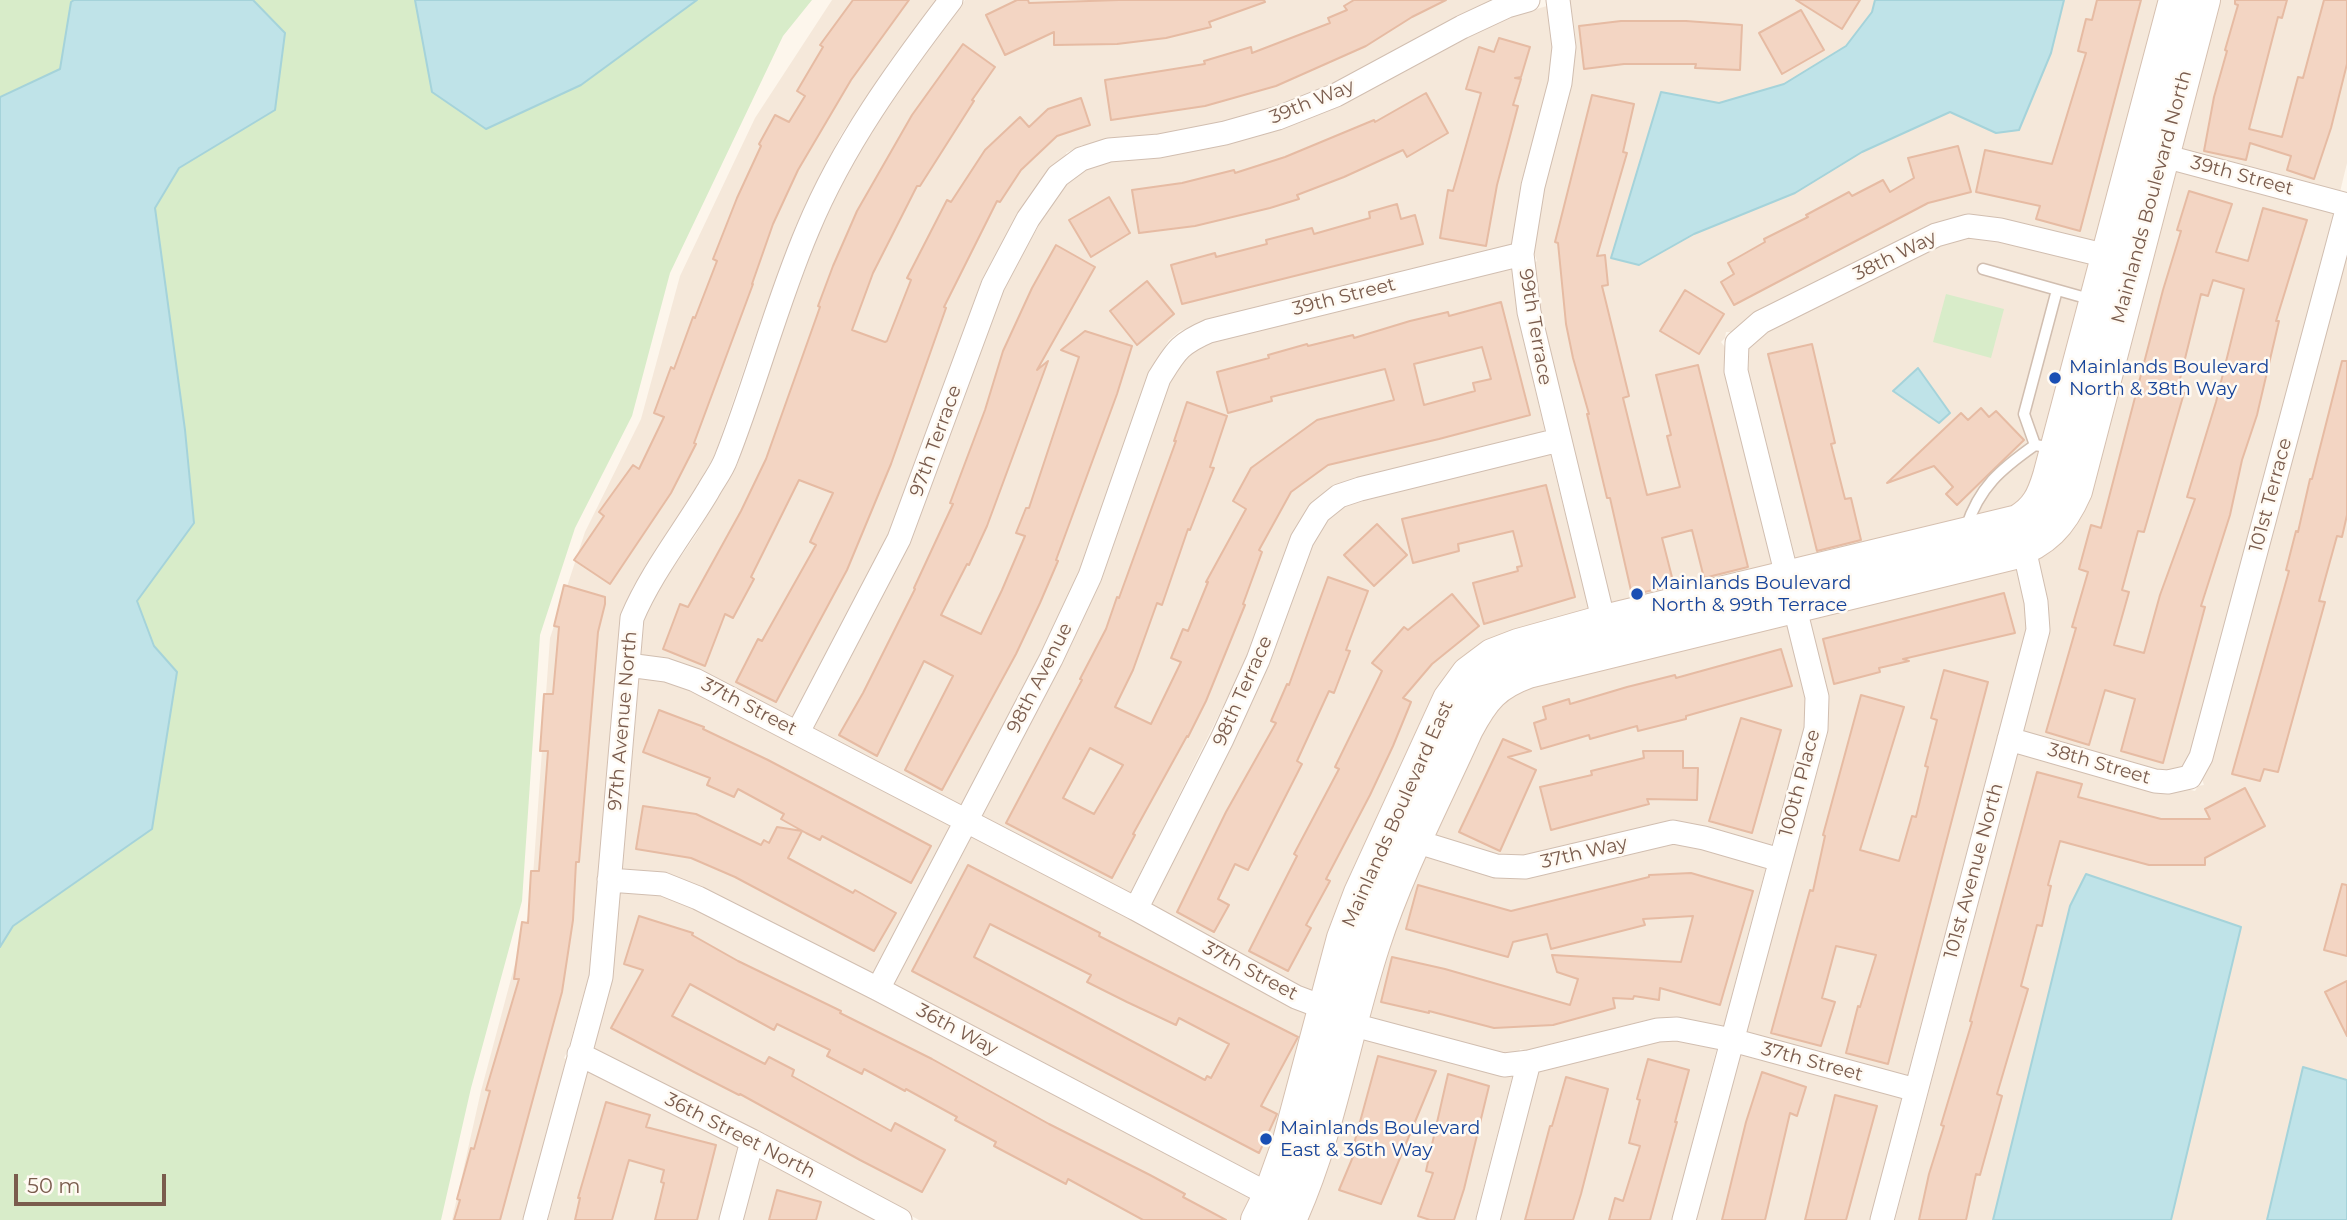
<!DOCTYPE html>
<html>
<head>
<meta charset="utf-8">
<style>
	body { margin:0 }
	#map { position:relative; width:2347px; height:1220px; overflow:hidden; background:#fdf6ec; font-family:Montserrat,sans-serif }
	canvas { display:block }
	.scale { position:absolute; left:14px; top:1174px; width:152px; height:32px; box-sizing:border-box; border:4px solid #7a5c4d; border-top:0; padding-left:9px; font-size:21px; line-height:24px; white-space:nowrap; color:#7a5c4d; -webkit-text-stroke:5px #fffaf3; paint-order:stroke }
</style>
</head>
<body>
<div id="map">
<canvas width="2347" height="1220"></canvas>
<div class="scale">50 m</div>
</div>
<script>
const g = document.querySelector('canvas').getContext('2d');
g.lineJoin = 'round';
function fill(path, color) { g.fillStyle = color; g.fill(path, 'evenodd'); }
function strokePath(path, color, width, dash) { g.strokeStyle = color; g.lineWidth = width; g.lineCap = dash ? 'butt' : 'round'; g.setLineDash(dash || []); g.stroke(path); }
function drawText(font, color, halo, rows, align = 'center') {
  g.font = font + ' Montserrat,sans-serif'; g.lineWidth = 5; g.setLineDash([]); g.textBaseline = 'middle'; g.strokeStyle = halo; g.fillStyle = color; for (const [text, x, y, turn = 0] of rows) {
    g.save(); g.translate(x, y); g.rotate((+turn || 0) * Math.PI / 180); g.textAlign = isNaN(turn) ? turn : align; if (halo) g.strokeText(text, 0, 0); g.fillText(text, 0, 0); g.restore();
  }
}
fill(new Path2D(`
	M832,0H936L891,60L841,135L819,178L796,225L761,320L714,457L674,525L633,587L621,614L589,975L568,1050L564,1058L566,1059L523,1220H452L481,1091L531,904L550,638L585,532L641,419L680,276L755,118Z
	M965,0H1494L1330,85L1273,108L1222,123L1084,147L1082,145L1066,153L1067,156L1048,170L1018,213L982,280L888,535L793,717L699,670L641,656L644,621L653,597L695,536L737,465L783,328L819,233L840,187L862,146L911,72Z
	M1569,0H1875L1872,12L1846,46L1784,84L1719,103L1611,257L1639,265L1694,234L1795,193L1862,152L1950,112L1996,133L2051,53L2064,0H2162L2099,243L1964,216L1929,225L1755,313L1733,332H1726L1725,338L1721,342L1725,347V372L1775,570L1612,608L1540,311L1535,262L1537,261L1534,253L1544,189L1572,85L1576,46Z
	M2216,0H2347V163L2340,192L2177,148Z
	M1547,6L1552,46L1549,81L1521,183L1512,245L1205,321L1180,331L1169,340L1148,374L1079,572L1040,654L961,806L814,728L910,543L1003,289L1039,225L1067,183L1087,169L1112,160L1342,104L1469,37L1512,16Z
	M2172,168L2334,212L2190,753L2182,768L2166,771H2157L2023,731L2049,630L2048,600L2037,554Z
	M1970,237L1999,240L2093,263L2032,492L2023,505L1797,565L1748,370L1749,348L1769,331L1941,244Z
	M2347,256V1080L2303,1067L2267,1220H2171L2241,927L2086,874L2070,906L1993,1220H1895L2018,752L2195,791L2198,786L2204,785L2202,779L2212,760Z
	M1512,267L1517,313L1545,432L1346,481L1331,488L1311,504L1291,536L1248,656L1130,894L982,817L1061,664L1101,581L1170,382L1194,349L1214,341Z
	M1550,453L1590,614L1514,634L1316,993L1301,987L1151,905L1269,665L1313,544L1329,519L1345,506L1364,499Z
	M2016,564L2025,602L2026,629L1907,1077L1746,1033L1828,732V695L1808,614Z
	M1786,620L1805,697V727L1771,846L1707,828L1524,856L1498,855L1431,835L1489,713L1514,689Z
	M639,677L664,680L691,689L951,825L872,974L622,871Z
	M972,836L1311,1014L1262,1179L893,985Z
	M1674,843L1702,848L1766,867L1723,1028L1528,1051L1520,1049L1519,1052L1505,1054L1364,1017L1422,855L1493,876Z
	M620,892L661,895L694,907L1254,1198L1244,1220H919L766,1136V1134L756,1131L593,1049L612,979Z
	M1359,1037L1513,1074L1475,1220H1303Z
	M1677,1040L1717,1048L1672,1220H1500L1539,1071L1660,1041Z
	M1740,1054L1902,1097L1870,1220H1696Z
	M587,1070L738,1146L719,1220H548Z
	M760,1157L877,1220H743Z`), '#f5e8da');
fill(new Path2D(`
	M0,0H812L783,36L670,273L632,416L575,528L540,635L522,901L471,1088L441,1220H0Z
	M1946,294L2004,309L1991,358L1933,342Z`), '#d8ecc9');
const water = new Path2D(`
	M74,0H253L285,33L275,110L179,168L155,208L185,430L194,523L137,601L154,646L177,672L152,829L13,926L0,947V97L60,69L71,2Z
	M415,0H697L581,85L486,129L432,92Z
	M1875,0H2064L2051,53L2019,130L1996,133L1950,112L1862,152L1795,193L1694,234L1639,265L1611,258L1661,92L1719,103L1784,84L1846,46L1872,12Z
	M1918,368L1950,413L1939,423L1893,391Z
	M2086,874L2241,927L2171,1220H1993L2070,906Z
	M2303,1067L2347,1080V1220H2267Z`);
fill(water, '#bfe3e8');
strokePath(water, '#a5d3da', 2);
const building = new Path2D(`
	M853,0H909L851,80L798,170L773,224L752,284H753L694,443L696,444L671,493L610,584L574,560L604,516L599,512L633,465L639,469L664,417L654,413L671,367L674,369L693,317L695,318L717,261L713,259L737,198L761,146L759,144L775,115L789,122L805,96L797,91L823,47L820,45Z
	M1017,0H1028L1029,3L1119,0H1264L1265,2L1209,22L1211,27L1166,38L1117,44L1054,45V32L1005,55L986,15Z
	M1354,0H1446L1412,17L1366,46L1276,86L1205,106L1111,120L1105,80L1205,64L1204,61L1251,47L1252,53L1330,23L1328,18L1347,10L1344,6Z
	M1796,0H1860L1842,29Z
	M2097,0H2141L2080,231L2036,219L2040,206L1976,192L1985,150L2052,164L2086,53L2078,51L2086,19L2092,20Z
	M2235,0H2287L2282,18L2278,17L2249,129L2282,137L2298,77L2303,78L2324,0H2347V64L2331,128L2314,179L2287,170L2291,156L2250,143L2246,160L2204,151L2214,97L2227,51L2225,50L2238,5L2235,4Z
	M1801,10L1824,50L1782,74L1759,33Z
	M1621,21H1686L1742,25L1740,70L1695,68L1696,64H1624L1584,69L1579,26Z
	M1499,38L1530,47L1521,77L1515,78L1521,79L1513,105L1518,106L1497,185L1486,246L1440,238L1448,190L1453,191L1481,93L1466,89L1479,47L1494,52Z
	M963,44L995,67L972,100L974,101L920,186H917L873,273L852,330L885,342L887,341L911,280L907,278L947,200L951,202L985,150L1020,117L1029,127L1048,109L1081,98L1090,125L1057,136L1021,170L1000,202L997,201L944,307L946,308L891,464L847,570L776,702L736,682L758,639L762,641L816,545L810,542L833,493L799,480L751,577L754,579L733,618L725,614L705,666L663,649L680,604L688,607L741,511L766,459L820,307L818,306L833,266L857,211L912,115Z
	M1426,93L1448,133L1407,157L1403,150L1344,177L1297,195L1299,199L1270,208L1195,226L1139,233L1132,190L1182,183L1234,170L1235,173L1285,157L1374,120L1375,122Z
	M1592,95L1634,104L1623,152L1627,153L1597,256L1605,255L1608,285L1602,286L1629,396L1623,398L1647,495L1680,487L1667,436L1671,435L1656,375L1698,365L1748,567L1704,578L1692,530L1662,538L1674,585L1632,595L1610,498H1607L1587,414H1589L1573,358L1566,324L1558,243L1555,242Z
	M1958,146L1971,192L1928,203L1734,305L1721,282L1734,274L1728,263L1765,242L1764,239L1808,217L1806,215L1849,192L1852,196L1883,180L1890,192L1914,178L1908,158Z
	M2189,191L2232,204L2216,252L2248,261L2263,208L2307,220L2276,321H2279L2257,415L2242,460L2230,515L2201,606L2205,607L2163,763L2121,751L2135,699L2105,690L2089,745L2046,732L2076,628L2072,627L2088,572L2079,569L2091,525L2101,528L2163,290L2181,231L2177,230ZM2213,280L2244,289L2216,402L2187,497L2195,499L2160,595L2144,653L2114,645L2129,592L2122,590L2138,531L2144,532L2184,393L2177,391L2201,294L2208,296Z
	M1109,197L1130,233L1091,257L1069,220Z
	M1397,204L1401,219L1415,215L1423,244L1182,304L1171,265L1215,253L1216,257L1267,244L1266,240L1312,228L1314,234L1370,218L1369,212Z
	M1056,245L1095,267L1037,370L1048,361L987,526L969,565L967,564L941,615L981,634L1002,590L1025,536L1016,533L1026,508H1029L1079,357L1061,350L1085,331L1132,346L1117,394L1056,560L1058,561L1040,603L1016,654L942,790L905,770L953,676L924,661L877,756L839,735L863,693L915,589L914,588L953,504L950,503L985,410L1003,351L1032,288Z
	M1147,281L1174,314L1137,345L1110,311Z
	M1685,290L1724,314L1699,354L1660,331Z
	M1501,302L1530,415L1439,439L1328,465L1291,492L1259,550L1262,552L1243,604L1245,605L1206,701L1188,737L1187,736L1133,834L1135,835L1112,878L1006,823L1082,680L1080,679L1106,629L1117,597L1119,598L1176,441H1174L1187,402L1227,416L1210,467L1214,468L1190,530L1188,529L1162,605L1157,603L1133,670L1115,707L1151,724L1181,662L1171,658L1183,629L1188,631L1208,582H1206L1246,509L1233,501L1251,468L1317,420L1394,400L1385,369L1271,397L1272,401L1228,413L1217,372L1269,358L1268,355L1307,344L1308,346L1353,335L1354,338L1410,321L1448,312L1449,316ZM1482,347L1491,379L1473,383L1475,391L1424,405L1414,364ZM1090,748L1123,765L1094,814L1063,798Z
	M1812,344L1835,443L1831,444L1845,499L1851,498L1861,540L1817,551L1768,354Z
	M2342,361H2347V515L2342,537L2337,536L2319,601L2325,602L2278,772L2264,769L2260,781L2232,774L2289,571L2286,570L2296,531L2298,532L2310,479H2312Z
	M1981,408L1989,417L1996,411L2024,440L1957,505L1946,494L1953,487L1934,466L1887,483L1961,413L1968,420Z
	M1546,485L1575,597L1484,624L1473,583L1518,571L1517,567L1522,566L1513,531L1458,544L1459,551L1413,563L1402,519Z
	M1377,524L1407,555L1374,586L1344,555Z
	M1328,577L1368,591L1346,650L1350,651L1334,693L1329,691L1297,761L1302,764L1248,870L1235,864L1218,899L1229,905L1214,932L1177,912L1226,812L1276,723L1271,721L1287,684L1289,685Z
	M564,585L605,597V604L598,632L579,862H576L573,920L562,992L500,1220H454L460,1200L457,1199L471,1148L474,1149L490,1091L486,1090L519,979H514L522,922L528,923L531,871H539L548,751H540L544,694H553L559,627L554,626Z
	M2004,593L2015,633L1903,659L1909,661L1879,668L1880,672L1834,684L1823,639Z
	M1452,594L1479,626L1432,664L1403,698L1411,702L1393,746L1370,795L1326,879L1330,881L1306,925L1311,928L1288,971L1249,951L1297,856L1294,854L1339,769L1335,767L1382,671L1372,663L1404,627L1408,630Z
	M1781,649L1792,686L1686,716V719L1638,731L1637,726L1590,739L1589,735L1541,749L1534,723L1546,719L1543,707L1569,699L1570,704L1627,687L1675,675L1676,678Z
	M1944,670L1988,682L1888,1064L1846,1053L1858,1006L1860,1007L1876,955L1836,946L1822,998L1835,1002L1821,1046L1771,1033L1810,890L1813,891L1825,836L1823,835L1861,695L1904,707L1860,850L1899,861L1912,816L1916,817L1928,767L1925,766L1937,720L1931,718Z
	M659,710L704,727L703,729L768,760L931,846L911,883L822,836L820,840L806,833L781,819L784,814L738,789L734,797L707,785L710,778L643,752Z
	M1741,718L1781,730L1752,833L1709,821Z
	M1503,739L1531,751L1508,757L1536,770L1500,851L1459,832Z
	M1643,751H1683V768H1698L1697,800L1647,799L1649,804L1551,830L1540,787L1592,775L1591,771L1644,758Z
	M2037,772L2082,784L2078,797L2161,819H2210L2205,809L2245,788L2265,826L2205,858V865H2149L2060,841L2048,885L2051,886L2042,926L2037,925L2021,986L2028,989L1997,1094L2002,1096L1980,1175L1976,1174L1966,1220H1919L1929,1174L1944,1126L1941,1125L1972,1022L1970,1021Z
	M643,806L696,814L761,845L764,840L769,843L777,827L802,831L788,858L853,893L855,890L896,913L874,951L735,877L691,858L636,849Z
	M968,865L1100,933L1099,936L1298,1037L1261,1106L1277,1114L1259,1153L912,971ZM990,924L1091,975L1087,982L1127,1002L1176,1025L1179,1018L1229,1044L1211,1078L1207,1076L1205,1080L974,957Z
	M1691,873L1753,891L1720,1005L1660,988L1659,1000L1634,996L1633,999L1613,998L1615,1008L1553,1025L1494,1028L1429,1011V1013L1381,1002L1392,957L1445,969L1570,1005L1578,979L1557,972L1552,955L1681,962L1693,916L1643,919L1645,925L1551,949L1547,934L1513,942L1508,957L1406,929L1418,885L1511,911L1649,877V875Z
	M2342,884L2347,885V956L2324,950Z
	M639,916L693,933L692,935L738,961L841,1011L840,1013L932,1059L1049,1124L1150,1175L1185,1194L1183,1197L1226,1220H1143L1068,1179L1066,1184L994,1146L996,1142L955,1120L957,1117L906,1089L905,1091L864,1069L862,1074L827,1056L830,1050L777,1024L774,1030L690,984L672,1016L765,1064L769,1057L794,1070L792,1076L891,1131L895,1123L945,1150L922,1192L860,1160L740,1094L739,1095L694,1072L611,1028L643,970L624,964Z
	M2347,981V1036L2325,992Z
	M1378,1056L1436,1071L1381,1204L1339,1190L1355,1152L1352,1151Z
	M1648,1059L1689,1070L1675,1122H1677L1650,1220H1609L1615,1198L1623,1201L1640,1146L1629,1143L1640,1100L1637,1099Z
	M1762,1072L1806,1087L1797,1116L1790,1113L1765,1220H1722L1746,1122Z
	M1448,1074L1489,1086L1464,1189L1454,1220H1430L1418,1216L1433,1173L1426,1171Z
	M1566,1077L1608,1089L1581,1194L1573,1220H1525L1550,1126H1552Z
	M1835,1095L1877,1106L1846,1220H1805Z
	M606,1102L650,1115L646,1127L716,1145L697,1220H655L664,1183L661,1182L664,1170L629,1160L612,1220H575L580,1198H578Z
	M777,1190L821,1202L816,1220H769Z`);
fill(building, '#f3d5c3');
strokePath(building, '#e6bba3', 2);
const lane = new Path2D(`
	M1983,269L2093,300
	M2035,445L2024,414L2057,290
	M1966,528C1979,487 2001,469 2035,445L2041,446`);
const street = new Path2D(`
	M1558,0L1564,47L1560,83L1533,186L1522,254L1529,312L1607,635
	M2149,152L2347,205
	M628,665L666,670L695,680L1136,909L1296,997L1325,1008L1350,1024L1504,1065L1529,1062L1658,1030L1677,1029L1732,1040L1916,1090
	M798,732L899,539L993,285L1028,219L1058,176L1081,159L1109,150L1159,146L1225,133L1278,118L1336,95L1462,27L1507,6L1528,0
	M2009,739L2155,781L2168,782L2190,777L2201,757L2347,210
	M1402,837L1496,866L1525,867L1673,832L1704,838L1780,860
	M609,880L663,884L698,898L878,989L1281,1201
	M1136,909L1222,739L1258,660L1302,540L1319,512L1339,496L1360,489L1559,440
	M878,989L1051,659L1090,576L1159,378C1176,351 1179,344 1209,331L1522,254
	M579,1054L752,1141L900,1220
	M535,1220L601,977L632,618C651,573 683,533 708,491C714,480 722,470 726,459C756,383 776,304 808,229C843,145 896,72 951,0
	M731,1220L752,1141
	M1488,1220L1529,1062
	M1684,1220L1816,729L1817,697L1736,371L1737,343L1761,322L1936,235L1968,226L2000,230L2107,256
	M1882,1220L2038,630L2036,602L2021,535`);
const secondary = new Path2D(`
	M1257,1220L1270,1194L1288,1144L1343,938L1360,893L1449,699L1468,673L1492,655L1518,645L1604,621L2018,521C2037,510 2043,496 2049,476L2175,0
	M1290,1220C1330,1132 1344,1036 1374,944C1398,870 1435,800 1467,729C1484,697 1495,684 1528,672L2011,554C2045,541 2061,525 2076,491L2204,0`);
strokePath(lane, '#d1beb0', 13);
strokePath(street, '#d1beb0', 25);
strokePath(secondary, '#d6c0b0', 34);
strokePath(lane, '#fff', 10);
strokePath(street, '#fff', 23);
strokePath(secondary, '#fff', 32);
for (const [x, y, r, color] of [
	[2055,378,7,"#1a4fb4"],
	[1637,594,7,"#1a4fb4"],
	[1266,1139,7,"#1a4fb4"]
]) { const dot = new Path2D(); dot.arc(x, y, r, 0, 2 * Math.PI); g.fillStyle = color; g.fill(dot); strokePath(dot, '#fffaf3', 2.5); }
drawText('19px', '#7a5c4d', '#fffaf3', [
	["39th Way",1312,102,-22],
	["39th Street",2242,176,15],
	["Mainlands Boulevard North",2152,197,-75],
	["38th Way",1895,256,-26],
	["39th Street",1344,297,-14],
	["99th Terrace",1535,327,80],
	["97th Terrace",936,441,-70],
	["101st Terrace",2271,495,-75],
	["98th Avenue",1040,678,-63],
	["98th Terrace",1243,691,-66],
	["37th Street",749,707,27],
	["97th Avenue North",623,721,-85],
	["38th Street",2099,764,16],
	["100th Place",1800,783,-75],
	["Mainlands Boulevard East",1398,814,-66],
	["37th Way",1584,853,-13],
	["101st Avenue North",1974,871,-75],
	["37th Street",1250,971,28],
	["36th Way",957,1030,28],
	["37th Street",1812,1062,15],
	["36th Street North",740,1136,27]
]);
drawText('19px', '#164399', '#fffaf3', [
	["Mainlands Boulevard",2069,367],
	["North & 38th Way",2069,389],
	["Mainlands Boulevard",1651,583],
	["North & 99th Terrace",1651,605],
	["Mainlands Boulevard",1280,1128],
	["East & 36th Way",1280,1150]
], 'left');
</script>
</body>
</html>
